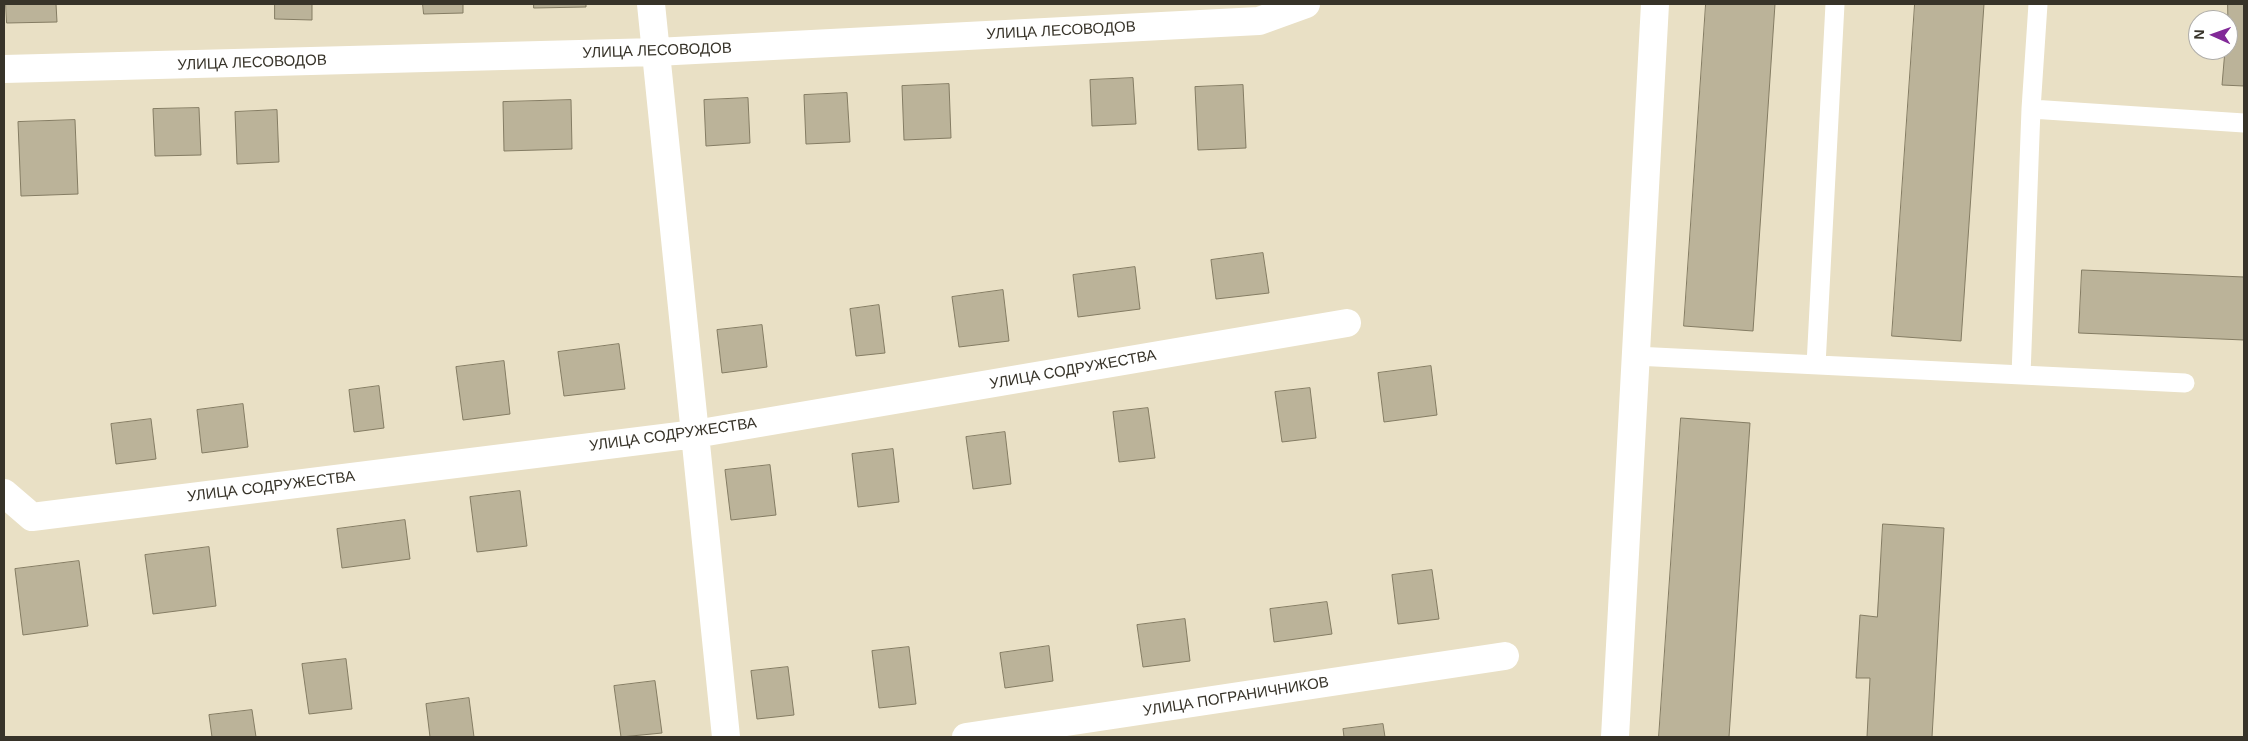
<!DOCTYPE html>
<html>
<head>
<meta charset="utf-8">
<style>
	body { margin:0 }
	#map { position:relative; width:2248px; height:741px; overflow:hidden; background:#e9e0c5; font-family:Arial,sans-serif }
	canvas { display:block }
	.frame { position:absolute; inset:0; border:5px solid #373329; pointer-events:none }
	.north { position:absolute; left:2188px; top:10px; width:50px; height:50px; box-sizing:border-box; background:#fff; border:1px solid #afada9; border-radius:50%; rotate:272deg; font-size:14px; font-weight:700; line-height:20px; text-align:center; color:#373329 }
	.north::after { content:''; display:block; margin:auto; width:18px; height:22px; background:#822a98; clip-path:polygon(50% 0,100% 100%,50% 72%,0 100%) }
</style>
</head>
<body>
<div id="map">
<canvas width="2248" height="741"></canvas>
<div class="frame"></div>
<div class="north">N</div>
</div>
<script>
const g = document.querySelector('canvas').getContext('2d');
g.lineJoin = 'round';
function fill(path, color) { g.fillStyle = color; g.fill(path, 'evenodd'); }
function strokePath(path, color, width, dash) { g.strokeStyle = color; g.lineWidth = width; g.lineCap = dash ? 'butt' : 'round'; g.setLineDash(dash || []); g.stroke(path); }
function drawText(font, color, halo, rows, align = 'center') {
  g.font = font + ' Arial,sans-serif'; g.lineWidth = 5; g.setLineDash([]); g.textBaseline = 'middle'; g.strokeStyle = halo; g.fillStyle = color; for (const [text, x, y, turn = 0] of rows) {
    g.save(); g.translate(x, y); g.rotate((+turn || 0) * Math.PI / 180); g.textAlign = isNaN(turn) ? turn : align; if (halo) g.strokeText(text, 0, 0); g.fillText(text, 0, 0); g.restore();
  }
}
const building = new Path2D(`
	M6,4H56L57,22L7,23Z
	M275,4H312V20L275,19Z
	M423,4H463V13L424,14Z
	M534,4H586V7L534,8Z
	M1706,4H1775L1753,331L1684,326Z
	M1915,4H1984L1961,341L1892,336Z
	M2228,4H2244V86L2222,85L2225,50H2228Z
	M1133,78L1136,124L1092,126L1090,80Z
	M949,84L951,138L904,140L902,86Z
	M1243,85L1246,148L1198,150L1195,87Z
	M847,93L850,142L806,144L804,95Z
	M748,98L750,143L706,146L704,100Z
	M571,100L572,149L504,151L503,102Z
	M199,108L201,155L155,156L153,109Z
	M277,110L279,162L237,164L235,112Z
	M75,120L78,194L21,196L18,122Z
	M1263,253L1269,293L1216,299L1211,260Z
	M1135,267L1140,309L1078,317L1073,275Z
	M2082,270L2244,277V340L2079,333Z
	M1003,290L1009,341L959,347L952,297Z
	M879,305L885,353L856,356L850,309Z
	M762,325L767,367L722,373L717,330Z
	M619,344L625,389L564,396L558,352Z
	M504,361L510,414L463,420L456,367Z
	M1431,366L1437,415L1384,422L1378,373Z
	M379,386L384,428L354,432L349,390Z
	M1310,388L1316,438L1282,442L1275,392Z
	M243,404L248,447L202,453L197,410Z
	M1148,408L1155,458L1119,462L1113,412Z
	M1681,418L1750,423L1729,737H1659Z
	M151,419L156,459L116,464L111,424Z
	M1005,432L1011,484L973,489L966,437Z
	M893,449L899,502L858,507L852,454Z
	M770,465L776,515L731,520L725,470Z
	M520,491L527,546L477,552L470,497Z
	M405,520L410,559L342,568L337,529Z
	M1883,524L1944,528L1932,737H1867L1870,678H1856L1860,615L1877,617Z
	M209,547L216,606L153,614L145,555Z
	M79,561L88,626L23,635L15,569Z
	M1432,570L1439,619L1398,624L1392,575Z
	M1327,602L1332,634L1274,642L1270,609Z
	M1185,619L1190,661L1143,667L1137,625Z
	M1049,646L1053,681L1005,688L1000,653Z
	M909,647L916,704L879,708L872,651Z
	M346,659L352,709L309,714L302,664Z
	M788,667L794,715L757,719L751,671Z
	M655,681L662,733L621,737L614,686Z
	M469,698L474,737H430L426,704Z
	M252,710L256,737H212L209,715Z
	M1383,724L1385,737H1344L1343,729Z`);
fill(building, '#bbb399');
strokePath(building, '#847c63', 1);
strokePath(new Path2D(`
	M2031,109L2038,4
	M1635,356L2185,383
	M1816,365L1835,4
	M2021,375L2031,109L2244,123`), '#fff', 19);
strokePath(new Path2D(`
	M651,4L726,737
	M4,69L656,52L1259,21L1306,4
	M4,493L32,517L695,434L1347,323
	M966,737L1505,656
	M1615,737L1655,4`), '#fff', 28);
drawText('15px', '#373329', '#fff', [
	["УЛИЦА ЛЕСОВОДОВ",1061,31,-3],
	["УЛИЦА ЛЕСОВОДОВ",657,51,-2],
	["УЛИЦА ЛЕСОВОДОВ",252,63,-2],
	["УЛИЦА СОДРУЖЕСТВА",1073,370,-10],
	["УЛИЦА СОДРУЖЕСТВА",673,435,-8],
	["УЛИЦА СОДРУЖЕСТВА",271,487,-7],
	["УЛИЦА ПОГРАНИЧНИКОВ",1236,697,-9]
]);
</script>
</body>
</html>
